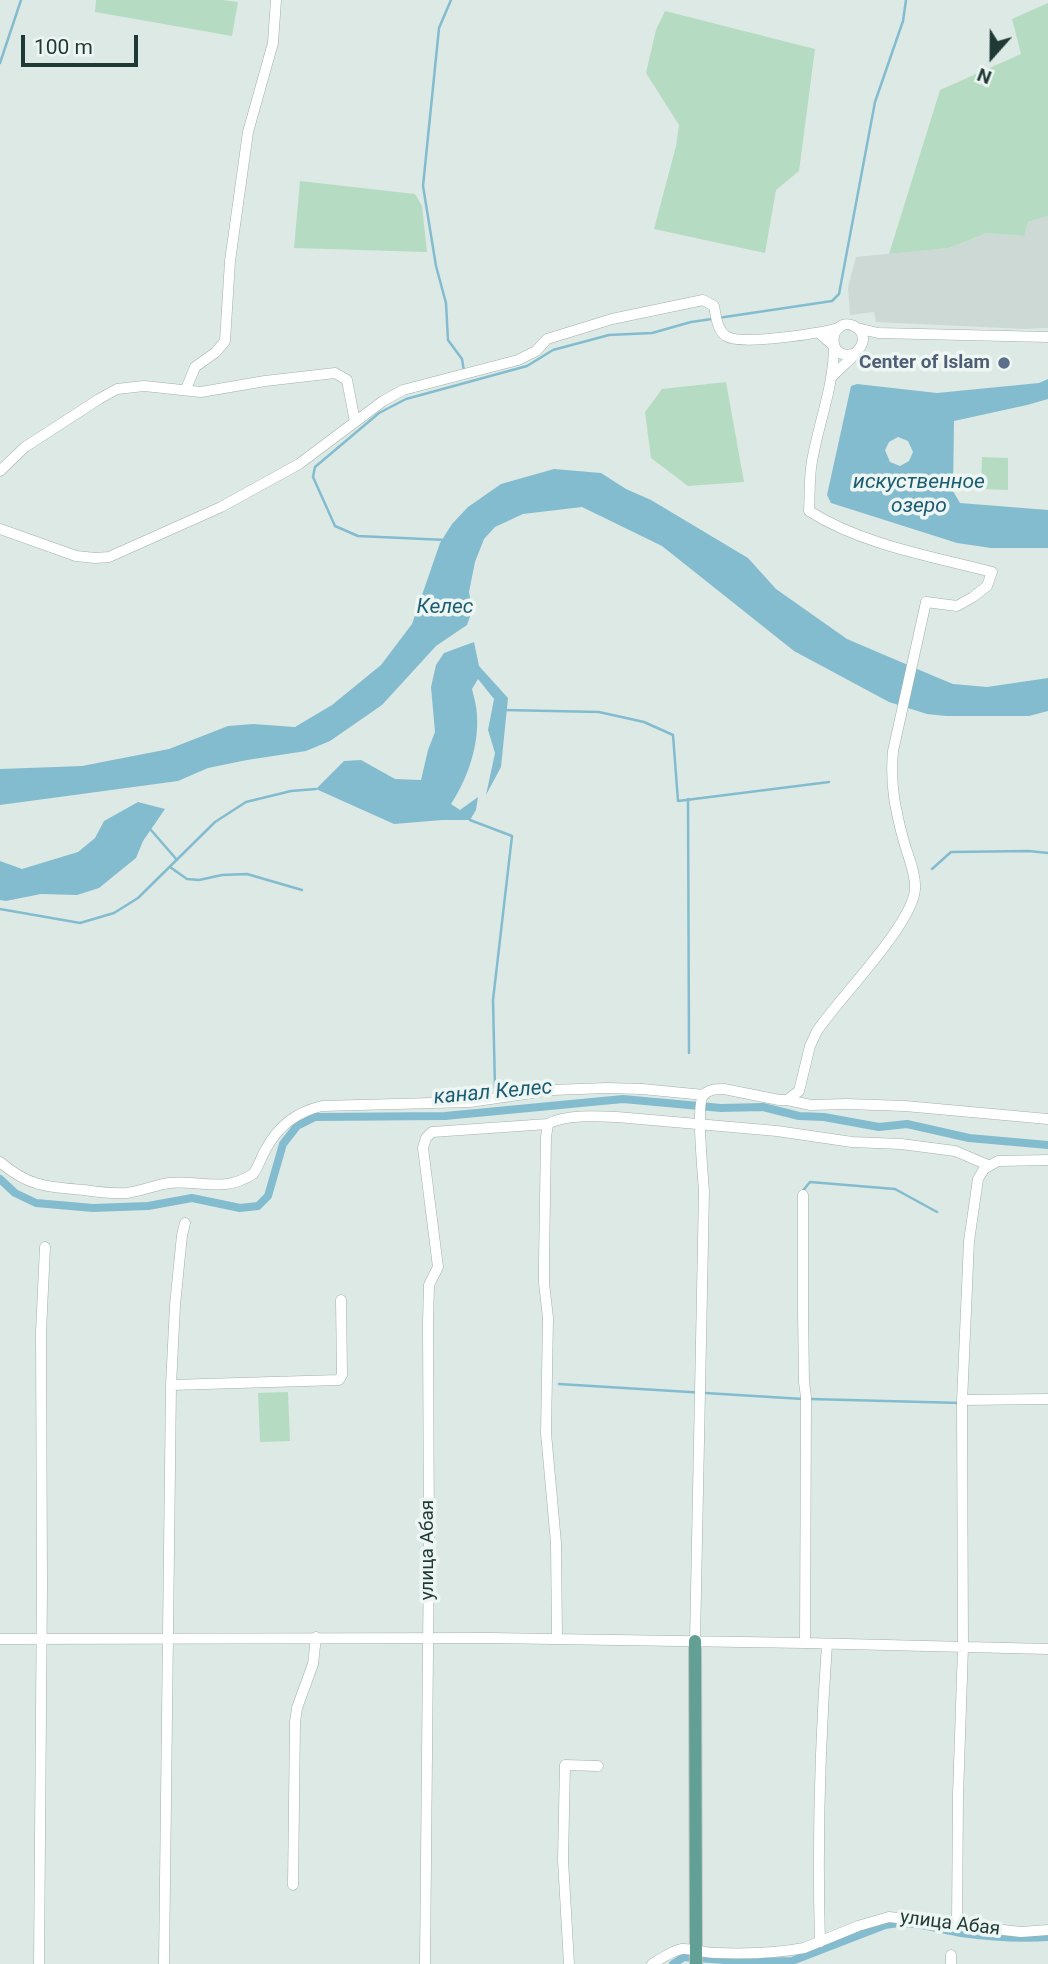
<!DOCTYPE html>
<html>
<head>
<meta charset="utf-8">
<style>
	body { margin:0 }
	#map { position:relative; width:1048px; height:1964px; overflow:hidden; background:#dde9e5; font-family:Roboto,sans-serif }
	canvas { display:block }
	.north { position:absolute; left:957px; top:21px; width:70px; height:70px; -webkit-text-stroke:5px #eef6f3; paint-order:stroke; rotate:201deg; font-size:19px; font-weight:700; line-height:28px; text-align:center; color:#1f3934 }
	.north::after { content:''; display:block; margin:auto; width:24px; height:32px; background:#1f3934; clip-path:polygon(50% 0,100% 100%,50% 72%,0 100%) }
	.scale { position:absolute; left:21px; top:35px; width:117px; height:32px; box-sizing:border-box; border:4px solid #1f3934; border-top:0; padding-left:9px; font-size:21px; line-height:24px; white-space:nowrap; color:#1f3934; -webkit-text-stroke:5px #eef6f3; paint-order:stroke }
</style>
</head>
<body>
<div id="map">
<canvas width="1048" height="1964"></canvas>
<div class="north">N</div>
<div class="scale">100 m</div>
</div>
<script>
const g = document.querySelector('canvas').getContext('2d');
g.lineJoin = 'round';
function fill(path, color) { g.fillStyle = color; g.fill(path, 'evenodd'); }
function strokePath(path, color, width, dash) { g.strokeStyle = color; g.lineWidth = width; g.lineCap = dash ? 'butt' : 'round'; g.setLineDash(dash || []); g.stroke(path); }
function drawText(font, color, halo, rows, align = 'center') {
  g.font = font + ' Roboto,sans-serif'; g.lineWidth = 7; g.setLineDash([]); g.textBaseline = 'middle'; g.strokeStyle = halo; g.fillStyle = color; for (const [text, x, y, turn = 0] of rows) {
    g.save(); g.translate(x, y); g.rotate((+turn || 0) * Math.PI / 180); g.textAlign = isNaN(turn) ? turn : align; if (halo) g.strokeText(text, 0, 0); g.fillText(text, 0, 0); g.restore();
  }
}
fill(new Path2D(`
	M1048,216V328L1025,329L876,322L874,312L850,315L848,287L856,257L949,248L987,233L1023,236L1028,222Z`), '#ccd9d4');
fill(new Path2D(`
	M96,0H222L238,2L232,36L95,12Z
	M1048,3V216L1028,222L1024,236L987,233L949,248L889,254L940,90L1021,54L1012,19Z
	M665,11L815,49L799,171L776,190L765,253L654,229L676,146L679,125L646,73L656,30Z
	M300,181L415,194L422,206L427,252L294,248Z
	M726,382L744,482L688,486L651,458L645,412L662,389Z
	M982,457L1008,458V490L981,489Z
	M288,1392L290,1441L260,1442L258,1393Z`), '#b6dbc3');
fill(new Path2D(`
	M1048,379V399L1027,405L954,421L953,491L960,503L1048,510V548H991L957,543L831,503L827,495L851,386L857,384L937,393L1039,383ZM898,437L908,441L913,452L909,461L900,466L890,462L885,450L889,442Z
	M554,469L601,473L626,489L651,500L748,558L776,589L847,639L936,677L953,684L987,687L1048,678V711L1029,716H946L927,714L889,702L794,651L662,546L582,507L523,514L495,527L484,539L475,562L469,592L472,611L467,625L436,646L382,705L330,741L306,751L247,760L208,768L178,781L0,805V769L82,766L169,749L228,726L253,724L295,727L332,705L381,665L412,624L440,543L452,524L468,507L501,484Z
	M474,642L479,666L508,698L501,767L486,795L495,753L488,730L494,699L478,679L472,689C474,698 477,707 477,716C479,746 467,780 451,804L460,810L478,797L476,810L470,820H442L394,824L316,789L344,761L361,760L395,779L421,780L428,750L435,732L431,687L436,665L444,653Z
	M138,802L165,809L143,841L136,858L99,888L77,895L41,894L6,901L0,900V861L22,869L78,852L95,838L104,821Z`), '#84bccf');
strokePath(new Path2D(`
	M451,0L439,28L423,186L436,266L446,303L448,340L462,359L464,371
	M0,63L21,0
	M718,318L832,301L839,294L875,102L903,21L906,0
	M446,540L358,536L335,526L313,477L315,467L379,413L406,399L527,366L553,350L609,335L652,333L691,322L712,319
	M504,710L599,712L644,722L673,735L678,801L829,782
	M688,799L689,1053
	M470,820L512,836L493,1000L495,1088
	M151,830L177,860
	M170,867L187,879L199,880L222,875L247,874L302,890
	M932,869L951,852L1029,851L1048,853
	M0,909L80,923L114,913L138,898L215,822L246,802L291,791L316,789
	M801,1193L810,1182L895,1189L937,1212
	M559,1384L803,1399
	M810,1399L961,1403`), '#84bccf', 2.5);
strokePath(new Path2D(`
	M0,1179L15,1193L36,1203L93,1208L148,1206L192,1198L240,1208L258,1206L268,1196L283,1144L297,1126L315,1117L445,1116L623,1099L721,1108L763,1107L799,1116L824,1117L879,1127L907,1124L969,1138L1048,1145
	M673,1964L684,1957L752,1962L792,1961L885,1925C910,1919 936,1929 961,1933C990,1937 1019,1939 1048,1937`), '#84bccf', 8);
const minor = new Path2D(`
	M857,328L878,333L1048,337
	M832,377C839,368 864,350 863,339C863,334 860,329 854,326C829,315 824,364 856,353
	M186,389L195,367L216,352L225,341L230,261L248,132L273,43L276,0
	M0,471L25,447L99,399L117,389L144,386L201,392L265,381L335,373L347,380L355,422
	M0,529L76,556L95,558L109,557L221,507L299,464L383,401L403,390L518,360L536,351L547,339L612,319L703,300L714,306C716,316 717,330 726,336C740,346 820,333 839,328
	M787,1100L811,1105L847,1104L905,1106L1048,1119
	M548,1124L546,1137L544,1261V1283L548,1318L546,1433L556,1543L557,1639
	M0,1162C29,1187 48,1187 84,1190C98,1192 113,1194 127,1193C142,1191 155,1185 169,1183C199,1180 224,1193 253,1174C259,1166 261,1157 266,1149C278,1126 296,1112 322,1106L470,1102L552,1090L607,1088L642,1089L704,1095
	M803,1195V1310L804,1382L806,1397L805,1643
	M171,1385L339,1380L342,1375L341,1300
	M962,1400L1048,1399
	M0,1639L490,1638L805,1643L1048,1649
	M695,1641L704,1192C703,1174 696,1106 703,1096C708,1089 716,1089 724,1089L779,1100H787L799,1091L810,1046L817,1031C839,998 913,924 915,889C916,874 908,856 904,842C895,809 890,785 893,751L926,602L957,606L973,597L987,586L992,572C930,556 863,545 809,511C810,494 809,477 812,461C819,422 834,385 834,346L819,333
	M293,1885L295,1722L297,1708L313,1664L316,1637
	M957,1926L958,1795L963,1647L962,1402L969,1241L978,1179L984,1169L998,1161L1048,1160
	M820,1942C817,1842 820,1743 827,1644
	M951,1955V1964
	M39,1964L42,1585L41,1332L45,1247
	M164,1964L171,1385L175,1305L182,1235L185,1223
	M425,1964L429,1546L428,1323L429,1285L438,1267L423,1148L426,1138L432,1132L548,1124C565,1114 598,1116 617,1117L777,1131L852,1142L901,1144L955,1151L988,1165
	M569,1964L563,1860L565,1765L598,1766
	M652,1964C661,1959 671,1951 682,1949C692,1948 704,1953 715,1953C745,1954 774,1954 804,1948L858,1926L889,1917L1021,1932L1048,1930`);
const major = new Path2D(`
	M695,1641L696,1964`);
strokePath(minor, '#a0b1ac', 11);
strokePath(major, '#bcc4c2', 14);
strokePath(minor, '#fff', 10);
strokePath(major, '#629f95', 12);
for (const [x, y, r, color] of [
	[1004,363,7,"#5c6f8a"]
]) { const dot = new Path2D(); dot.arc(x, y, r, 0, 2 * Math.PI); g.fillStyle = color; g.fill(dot); strokePath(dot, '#eef6f3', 2.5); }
drawText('bold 19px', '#4e5e75', '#eef6f3', [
	["Center of Islam",990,363]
], 'right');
drawText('19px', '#1f3934', '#eef6f3', [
	["улица Абая",428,1550,-90],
	["улица Абая",950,1924,7]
]);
drawText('italic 21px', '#1a5c74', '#eef6f3', [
	["искуственное",919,483],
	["озеро",919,507],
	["Келес",445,608],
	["канал Келес",493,1093,-5]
]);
</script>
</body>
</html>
